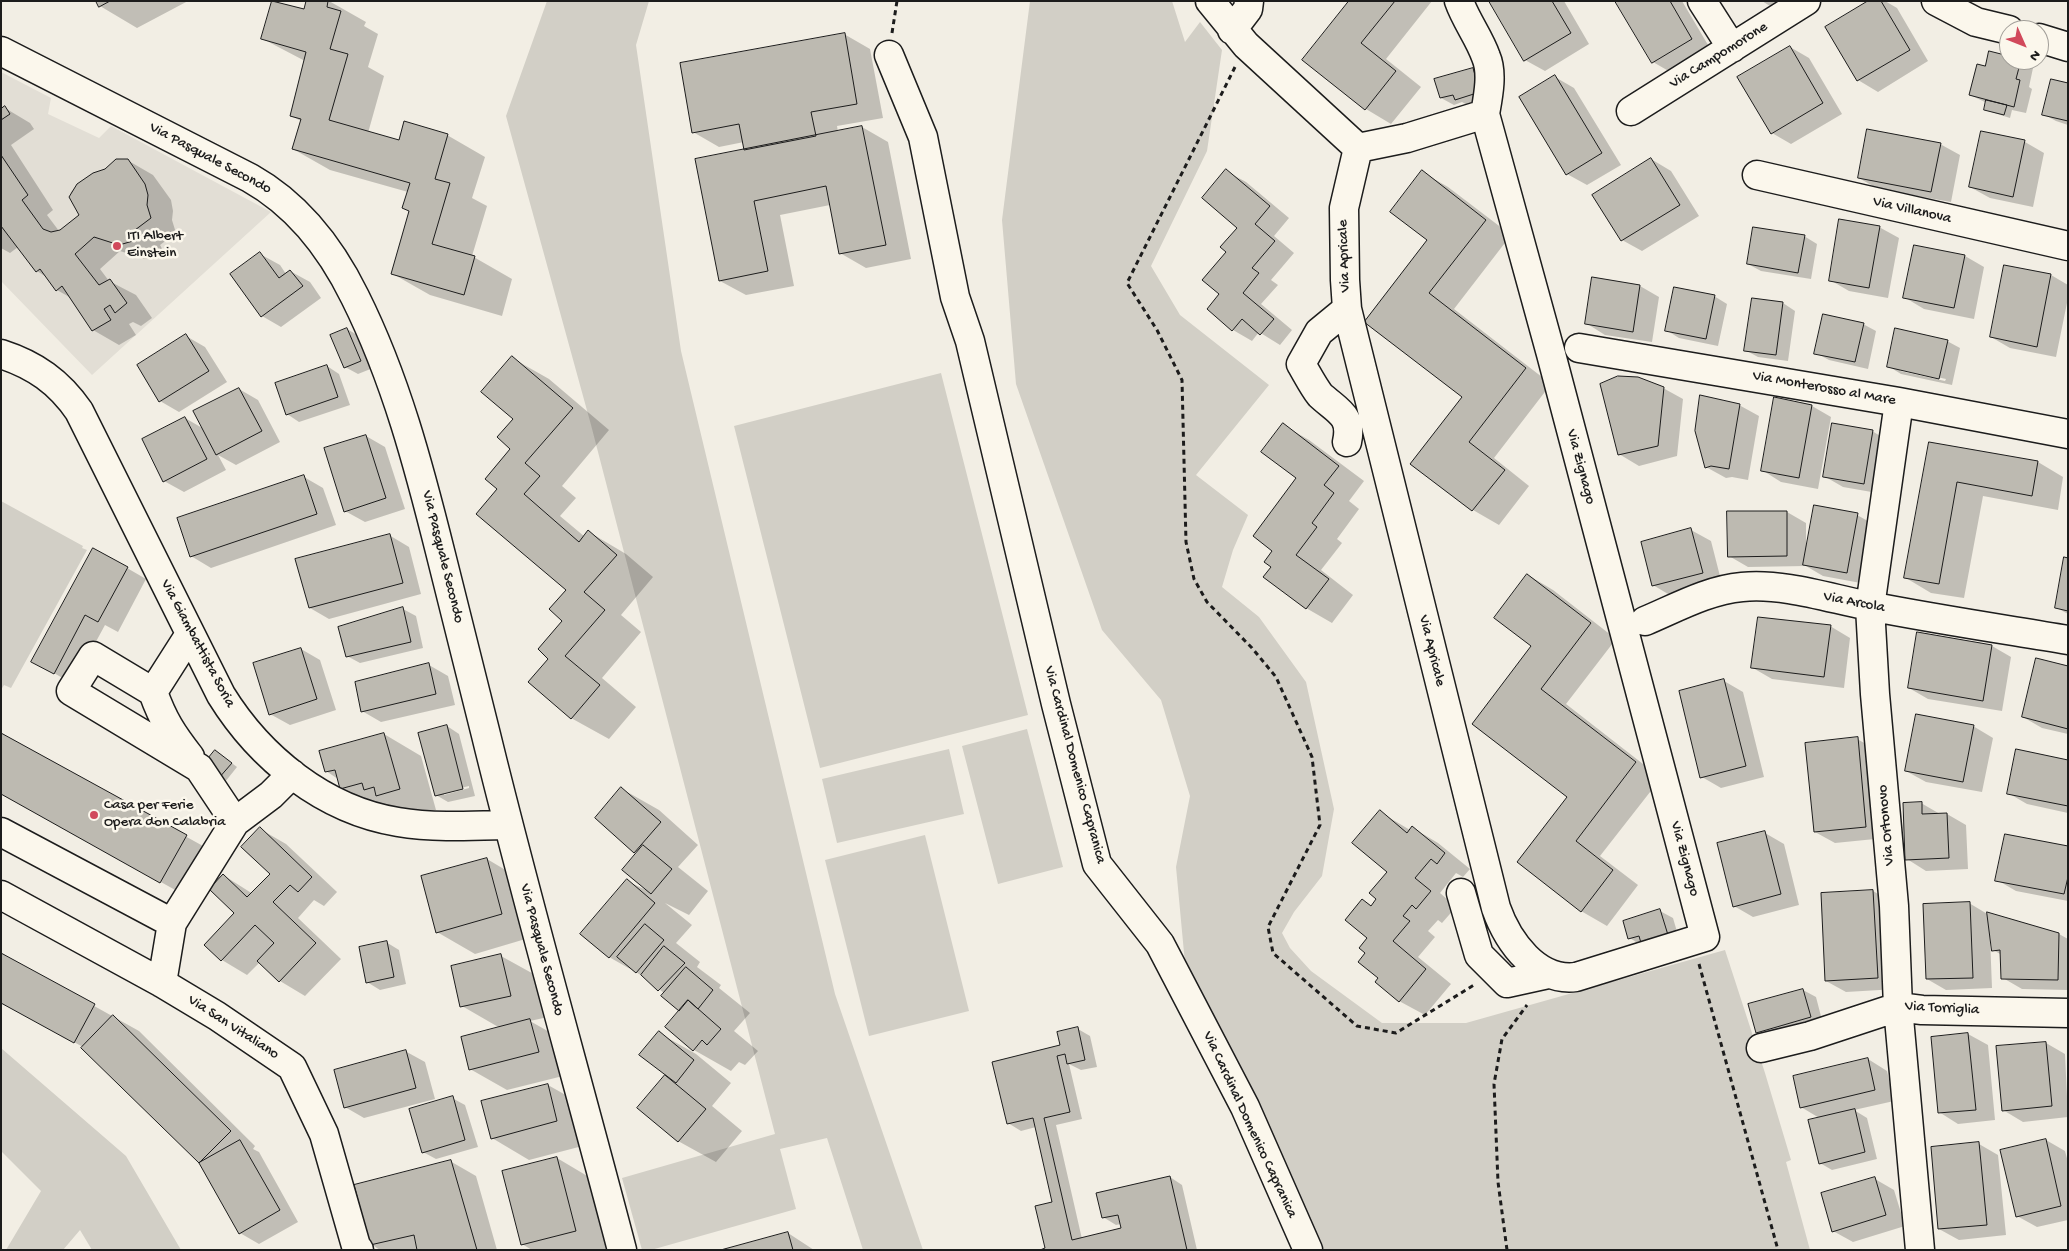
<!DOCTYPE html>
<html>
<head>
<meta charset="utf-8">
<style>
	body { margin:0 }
	#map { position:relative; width:2069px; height:1251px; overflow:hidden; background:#f2eee4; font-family:"Gochi Hand",sans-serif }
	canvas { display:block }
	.frame { position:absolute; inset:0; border:2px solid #1c1c1c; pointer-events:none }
	.north { position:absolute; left:1999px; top:20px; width:50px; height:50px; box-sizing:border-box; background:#fbf7ec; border:1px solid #a29f99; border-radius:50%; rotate:134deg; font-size:14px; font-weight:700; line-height:20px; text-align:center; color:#1c1c1c }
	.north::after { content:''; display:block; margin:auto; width:18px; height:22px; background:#d1495b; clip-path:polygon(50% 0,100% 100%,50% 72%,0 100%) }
</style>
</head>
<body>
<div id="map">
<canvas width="2069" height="1251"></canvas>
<div class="frame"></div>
<div class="north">N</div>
</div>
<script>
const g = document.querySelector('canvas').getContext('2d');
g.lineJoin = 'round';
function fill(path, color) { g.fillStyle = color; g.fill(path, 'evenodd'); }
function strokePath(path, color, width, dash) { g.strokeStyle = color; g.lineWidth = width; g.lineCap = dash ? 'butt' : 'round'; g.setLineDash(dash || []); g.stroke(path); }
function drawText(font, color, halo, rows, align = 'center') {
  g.font = font + ' "Gochi Hand",sans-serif'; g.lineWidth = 5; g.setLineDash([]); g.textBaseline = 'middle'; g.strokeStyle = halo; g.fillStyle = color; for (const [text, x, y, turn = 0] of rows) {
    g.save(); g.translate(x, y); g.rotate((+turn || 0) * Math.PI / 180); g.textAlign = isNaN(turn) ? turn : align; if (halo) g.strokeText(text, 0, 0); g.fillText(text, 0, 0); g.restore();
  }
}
fill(new Path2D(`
	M1,72L51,98L48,114L99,138L111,126L271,212L92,375L1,281Z`), '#e2ded5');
fill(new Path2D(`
	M547,1H649L636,45L681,351L835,994L923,1250H863L827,1138L780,1149L796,1209L651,1250H642L622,1178L775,1134L591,425L506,116Z
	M1030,1H1172L1185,42L1200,22L1222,50L1207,151L1151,266L1180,315L1269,385L1196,475L1248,515L1233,550L1222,587L1259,617L1306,682L1334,809L1322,876L1294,912L1282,933L1290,948L1311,971L1382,1023H1466L1725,950L1765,1073L1791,1160L1786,1162L1810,1250H1316L1186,974L1176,867L1190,796L1161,700L1102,630L1016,384L1002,220Z
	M941,373L1028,715L820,768L734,426Z
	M1,501L83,546L82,548L87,550L11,688L4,685L1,690Z
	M1027,729L1063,867L998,884L962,746Z
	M949,749L964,814L837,843L822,779Z
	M925,835L969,1011L869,1036L825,860Z
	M1,1048L126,1156L181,1250H92L80,1230L63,1250H6L41,1191L1,1151Z`), '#d2cfc6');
fill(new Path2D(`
	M97,1H188L137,28L100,6Z
	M307,1H329L366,22L364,26L378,34L368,67L384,76L368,133L400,142L447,135L485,157L472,198L487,206L472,256L512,279L502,316L430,295L393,274L410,212L408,192L330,170L293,149L301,121L291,116L305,61L263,39L305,11Z
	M1351,1H1432L1386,59L1421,87L1391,124L1366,109Z
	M1490,1H1564L1589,44L1545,71L1525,60Z
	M1617,1H1682L1711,50L1672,73L1653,62Z
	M1762,1H1802L1781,13Z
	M1870,1H1885L1897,8L1928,61L1878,92L1858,80L1827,27Z
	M844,34L870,49L883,118L837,126L838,132L862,127L888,142L911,259L866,268L840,253L830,205L780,215L794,286L746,295L720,281L745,151L744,142L719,147L693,132Z
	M1790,47L1809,58L1842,114L1791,144L1772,133Z
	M2009,57V60H2021L2033,68L2029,87L2032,89L2026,113L2012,110L2010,118L1985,110L1987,103L1970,95L1986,67Z
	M1473,69L1486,76L1493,99L1469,106L1462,102L1454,105L1441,98Z
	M1555,77L1574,88L1621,165L1587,185L1567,174Z
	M2068,84V125L2056,121L2043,114Z
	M5,108L30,123L34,129L11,145L53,210L47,215L59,231L81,215L70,197L71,192L86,179L127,160L153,175L171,200L173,211L172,220L176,233L160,245L165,254L145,259L120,251L100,269L109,281L136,295L152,318L141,326L133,322L129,324L136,335L119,345L93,330L71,298L57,290L48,278L37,271L18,247L10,253L1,248V110Z
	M2025,142L2044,153L2033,207L1990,198L1970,187Z
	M1940,144L1960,155L1951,202L1878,189L1859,178Z
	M1651,159L1671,171L1699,216L1642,251L1622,240Z
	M1226,171L1246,182L1289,218L1274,236L1294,253L1271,280L1278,285L1261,304L1292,330L1280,345L1259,332L1252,341L1233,330L1221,294L1227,252L1239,228Z
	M1422,172L1448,187L1511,235L1454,309L1551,384L1494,458L1529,486L1499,525L1473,510L1412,463L1463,397L1366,322L1429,240Z
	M1879,227L1899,238L1888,298L1849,291L1830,280Z
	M1804,236L1817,244L1811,279L1761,271L1748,264Z
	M260,254L280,265L286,274L290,271L310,282L321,298L281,327L262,316Z
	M1965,256L1984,267L1974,319L1924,309L1904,297Z
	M2051,275L2068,285V298L2056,357L2010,348L1991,337Z
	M1593,279L1640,286L1659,297L1652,342L1605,335L1586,323Z
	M1714,296L1727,304L1718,346L1679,338L1666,330Z
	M1783,303L1795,311L1788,361L1758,357L1745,350Z
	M1863,324L1876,331L1868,369L1829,360L1816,353Z
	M347,329L359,336L373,368L358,374L345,367Z
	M186,336L205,347L227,382L179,412L160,401Z
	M1947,341L1960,348L1952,385L1901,374L1888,366ZM1900,369L1946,379L1945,381L1900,371Z
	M512,358L549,379L609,430L562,486L576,498L560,516L585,537L589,532L626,554L653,577L621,615L641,632L602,678L636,707L609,739L571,718L550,659L564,620L567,590L499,489L512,449L515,419Z
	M327,366L339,374L350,405L299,422L287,414Z
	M1663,388L1683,399L1677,456L1639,466L1619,454Z
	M239,389L258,400L280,442L236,465L218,455L226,470L184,492L164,481L185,418L204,429Z
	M1775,399L1812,406L1831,417L1818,489L1781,482L1762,470Z
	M1739,405L1759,416L1748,480L1732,477L1726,478L1706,467Z
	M1283,425L1309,440L1364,481L1349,501L1359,509L1337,539L1342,543L1321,570L1353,595L1332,623L1306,608L1272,566L1274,551L1298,478Z
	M1872,431L1892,443L1883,494L1843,487L1824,476Z
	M366,436L385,447L405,509L365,522L345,511Z
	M1930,443L2038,462L2063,477L2058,510L1983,496L1964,598L1931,593L1906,578Z
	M304,477L323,488L336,525L211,568L191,556Z
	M1787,512L1806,523V545L1857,515L1877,526L1866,584L1823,576L1806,566L1748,567L1729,556Z
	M1691,530L1711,541L1722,584L1673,597L1653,585Z
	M389,535L409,547L421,594L329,619L310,608Z
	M2068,559V614L2057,608Z
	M127,568L146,579L118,632L105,625L73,684L33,661Z
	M1528,575L1553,590L1616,639L1566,704L1661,778L1600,856L1638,885L1607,926L1581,911L1569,797L1474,724L1533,646Z
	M403,609L416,616L423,648L360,663L347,656Z
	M1830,626L1850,638L1844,688L1772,679L1753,668Z
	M1918,634L1992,646L2011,657L2002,711L1928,699L1909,688Z
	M301,649L320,660L336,710L290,725L270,714Z
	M429,665L448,676L455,705L381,722L362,711Z
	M2068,667V734L2042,728L2023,717Z
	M1724,681L1743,692L1764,777L1721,788L1702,777Z
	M447,726L459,734L475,796L448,802L436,795ZM469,786V788L444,795V792Z
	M1973,726L1993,738L1982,792L1926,782L1906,771Z
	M1,734L212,851L186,896L1,793Z
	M384,734L421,756L436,810L414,817L393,806L378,810L341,788L338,779L326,771Z
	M1857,739L1877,750L1885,838L1835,843L1815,832Z
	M221,755L237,767L225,782L219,778Z
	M2068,761V813L2027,804L2008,793Z
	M622,789L659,810L698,845L678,867L708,891L689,915L665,903L692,925L676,943L700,962L697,967L721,985L719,988L750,1013L734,1031L758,1051L745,1065L739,1062L731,1071L694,1050L680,1011L665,994L646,978L609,957L627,881L650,892L638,853L596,818Z
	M1921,803L1940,814H1947L1966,825L1968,869L1926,871L1907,859Z
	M1380,812L1410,830L1413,828L1438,843L1470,869L1463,877L1456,873L1440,893L1456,907L1442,923L1438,920L1428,931L1435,937L1418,957L1451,984L1425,1015L1399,1001L1379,978L1367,953L1369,938L1363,900L1372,906L1378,899L1388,872Z
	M260,829L286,844L337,892L324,906L314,900L298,918L341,959L305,996L280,981L260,962L247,975L222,960L236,913L223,875L253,894L271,874Z
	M1765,833L1784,844L1799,905L1753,917L1734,906Z
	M2068,847V901L2016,891L1997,880Z
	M487,859L524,881L539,935L475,954L437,932Z
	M1873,891L1892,902L1897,989L1846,992L1826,981Z
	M1969,903L1989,915L2059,934L2068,939V990L2022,989L2003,978L2002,955L1993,950L1992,936L1990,937L1992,988L1946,990L1927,979Z
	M1660,911L1673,918L1680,942L1642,946L1630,938Z
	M386,942L399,950L406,984L380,990L367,982Z
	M1,954L139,1031L255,1146L253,1149L259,1152L298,1222L259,1244L240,1233L200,1163L83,1047L1,1002Z
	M501,956L539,977L548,1017L530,1021L567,1042L575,1073L507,1090L470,1069L500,1028L462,1006Z
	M1803,990L1816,997L1823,1024L1770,1039L1757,1032Z
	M1078,1029L1090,1036L1097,1067L1081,1070L1069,1064L1082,1119L1056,1125L1082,1239L1122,1229L1121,1224L1116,1225L1103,1217L1170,1177L1182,1185L1197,1250H1045L1054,1203L1036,1127L1021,1131L1008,1123L1062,1046Z
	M659,1033L696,1054L731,1083L712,1106L742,1131L716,1162L678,1141L639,1108L667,1075Z
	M1968,1034L1988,1045L1995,1120L1958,1124L1939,1112L1932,1038Z
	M2046,1043L2065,1054L2068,1117L2023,1122L2003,1110Z
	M405,1051L425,1062L435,1099L364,1118L345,1107Z
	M1868,1059L1887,1071L1894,1101L1854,1110L1867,1118L1877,1159L1832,1170L1820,1163L1821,1119L1801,1107Z
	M548,1085L585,1106L594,1143L529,1160L492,1138Z
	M452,1098L465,1105L478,1147L436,1159L423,1152Z
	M2046,1140L2065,1151L2068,1162V1220L2037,1227L2017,1216Z
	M1979,1144L1998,1155L2006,1235L1959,1240L1939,1229Z
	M557,1158L594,1180L612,1250H532L522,1244Z
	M450,1161L476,1176L497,1250H380L371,1244Z
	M1875,1179L1894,1190L1905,1226L1853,1242L1833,1231Z
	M788,1233L814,1250H726Z`), '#0003');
const building = new Path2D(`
	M96,1H110L99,7Z
	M272,1L304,9L306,1H328L327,7L341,11L330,49L348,54L329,120L399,140L404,121L448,134L435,179L450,183L432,244L475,256L464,295L391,274L409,211L402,208L410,183L292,149L301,119L290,116L306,52L261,39Z
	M1349,1H1395L1361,43L1396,71L1365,110L1302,60Z
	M1489,1H1552L1571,33L1524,61Z
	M1615,1H1670L1692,39L1652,63Z
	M1868,1H1881L1910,50L1857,81L1825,27Z
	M845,33L857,104L811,112L816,136L744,150L739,124L692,133L680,63Z
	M1790,46L1823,103L1771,134L1737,77Z
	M1989,51L2009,56V60H2021L2016,79L2020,80L2014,107L1969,95L1977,64L1985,66Z
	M1473,68L1480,92L1455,100L1453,95L1440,98L1434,79Z
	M1555,75L1602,153L1566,175L1519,97Z
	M2051,79L2068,83V121L2042,115Z
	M1986,100L2007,105L2004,115L1984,110Z
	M5,106L10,114L1,120V109Z
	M862,126L886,245L839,254L826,186L754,201L768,271L719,281L695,159Z
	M1867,129L1941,143L1931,192L1858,178Z
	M1981,131L2025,140L2013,197L1969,187Z
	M1,155L28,195L22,200L43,229L51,232L60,230L79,215L69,197L77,184L93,173L105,169L116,159H128L145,184L148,195L147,205L151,218L135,230L140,239L119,245L94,237L75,254L99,285L110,279L127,303L115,313L110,305L104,309L111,320L92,331L62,286L56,291L40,269L36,272L1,226Z
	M1651,158L1680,205L1621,241L1592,195Z
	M1226,169L1270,206L1255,224L1275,241L1252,268L1259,273L1243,293L1274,319L1260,335L1242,319L1232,331L1207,309L1219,294L1202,280L1226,252L1220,247L1237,228L1202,198Z
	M1422,170L1486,220L1429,293L1526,368L1469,442L1505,470L1472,511L1410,464L1462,397L1364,322L1427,240L1390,212Z
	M1839,219L1880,226L1869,288L1829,281Z
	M1753,227L1805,235L1798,273L1747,264Z
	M1914,245L1965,255L1954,308L1903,298Z
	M260,252L279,278L290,270L303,286L261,317L230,274Z
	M2004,265L2051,274L2037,347L1990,337Z
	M1592,277L1640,285L1633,332L1585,324Z
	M1674,287L1715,295L1706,339L1665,331Z
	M1752,298L1783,302L1776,355L1744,351Z
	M1823,314L1864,323L1855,362L1814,354Z
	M347,328L361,361L344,368L330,335Z
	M1895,328L1948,340L1939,379L1887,367Z
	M186,334L209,371L159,402L137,365Z
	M512,356L573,408L525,463L540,476L524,494L579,542L588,530L617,555L584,592L605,610L565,656L600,685L571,719L528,682L548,659L538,649L562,621L549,609L566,590L476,514L497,489L485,479L510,449L497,437L513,419L481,392Z
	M327,365L338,397L286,415L275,383Z
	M1618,376L1638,377L1664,387L1658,446L1618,455L1600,384Z
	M239,388L262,431L216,455L193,411Z
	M1700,395L1740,404L1729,469L1711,466L1705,468L1695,431Z
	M1774,397L1812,405L1799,478L1761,471Z
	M185,417L207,459L163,482L142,439Z
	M1283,423L1339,466L1324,485L1334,493L1312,523L1317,527L1296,555L1329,579L1306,609L1263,577L1271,567L1264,562L1272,551L1253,536L1296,478L1261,452Z
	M1832,423L1873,430L1864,484L1823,477Z
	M366,435L386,498L344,512L324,448Z
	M1929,442L2038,461L2032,496L1957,482L1939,584L1904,578Z
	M304,475L317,514L190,557L177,518Z
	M1814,505L1858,513L1847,573L1803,565Z
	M1727,511H1787V556L1728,557Z
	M1691,528L1703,573L1652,586L1641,542Z
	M390,534L403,583L309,608L295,559Z
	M93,548L128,567L98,622L85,615L54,674L31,662Z
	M2064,557L2068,558V611L2055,608Z
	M1527,574L1591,623L1541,689L1636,762L1576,841L1613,870L1581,912L1517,862L1567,797L1472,724L1531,646L1494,618Z
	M403,607L411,642L346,657L338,627Z
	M1758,617L1831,625L1824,677L1751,668Z
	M1917,632L1992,645L1983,701L1908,688Z
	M301,648L317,699L269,715L253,663Z
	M2036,658L2068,666V729L2022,717Z
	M429,663L436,694L361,712L355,682Z
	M1724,679L1746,766L1700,778L1679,691Z
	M1916,714L1974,725L1963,782L1905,771Z
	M447,725L463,789L435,796L418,733Z
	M1,733L187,835L160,883L1,794Z
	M384,733L400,789L376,796L374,787L364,790L362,783L340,789L335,770L325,772L319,751Z
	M1858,737L1866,827L1814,832L1805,743Z
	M2016,749L2068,760V806L2007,794Z
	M215,750L232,763L218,779L202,766Z
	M621,787L661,822L634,853L595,818Z
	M1922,802V814L1947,813L1949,858L1905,860L1903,803Z
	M1380,810L1407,833L1412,826L1445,853L1437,864L1431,859L1415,878L1431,891L1416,909L1412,905L1403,916L1410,921L1393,941L1426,969L1399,1002L1375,982L1378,978L1358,962L1365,953L1359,948L1367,938L1345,920L1362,899L1371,906L1376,899L1369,893L1387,872L1352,843Z
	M260,827L312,877L298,892L290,885L273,902L316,943L279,982L257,961L274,943L255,925L221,961L204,945L234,913L209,889L223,874L247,897L270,874L241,847Z
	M1765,831L1781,894L1733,907L1717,843Z
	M2005,834L2068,846V877L2064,894L1995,881Z
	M643,845L672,869L651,894L622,870Z
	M487,858L502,914L436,933L421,876Z
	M627,879L655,903L609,958L580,934Z
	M1873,890L1878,978L1825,981L1821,893Z
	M1970,902L1973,978L1926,979L1923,904Z
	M1660,909L1668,935L1641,943L1639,936L1628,939L1623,921Z
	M1987,912L2059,933L2058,980L2001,979L2000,950L1992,951Z
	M645,924L664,940L636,973L617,957Z
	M387,941L394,977L366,983L359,947Z
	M664,946L685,963L658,991L641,975Z
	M1,953L95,1004L74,1043L1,1003Z
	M501,954L511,996L460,1007L451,966Z
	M686,967L713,990L698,1009L688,1000L679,1011L661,996Z
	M1803,989L1811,1017L1756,1033L1748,1004Z
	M688,1000L721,1029L707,1045L702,1040L693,1051L665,1027Z
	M113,1015L231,1131L199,1163L81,1048Z
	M530,1019L539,1052L469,1070L461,1037Z
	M1078,1027L1085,1060L1067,1064L1065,1054L1057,1056L1070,1112L1044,1118L1072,1240L1121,1228L1118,1215L1102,1218L1096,1193L1170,1176L1187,1250H1040L1045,1248L1035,1206L1052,1202L1033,1118L1007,1124L992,1062L1060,1045L1057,1032Z
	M659,1031L694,1060L676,1083L639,1055Z
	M1968,1033L1976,1110L1938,1113L1931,1037Z
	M2046,1042L2052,1106L2002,1111L1996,1046Z
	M406,1050L416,1088L344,1108L334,1070Z
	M1868,1058L1875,1090L1800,1108L1793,1076Z
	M665,1075L706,1109L678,1142L637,1108Z
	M548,1084L557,1121L491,1139L481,1101Z
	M453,1096L465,1140L422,1153L409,1109Z
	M1855,1109L1865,1152L1819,1164L1808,1120Z
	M2046,1139L2061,1206L2016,1217L2000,1150Z
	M240,1140L280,1210L239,1234L199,1163Z
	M1979,1142L1987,1225L1938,1229L1931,1147Z
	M557,1157L576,1231L521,1245L502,1171Z
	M451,1160L477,1250H417L414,1235L370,1245L354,1185Z
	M1875,1177L1886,1215L1832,1232L1821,1193Z
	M788,1232L793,1250H721Z`);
fill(building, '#bdbab1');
strokePath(building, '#1c1c1c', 1);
const minor = new Path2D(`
	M1210,1L1246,45L1358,148
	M1702,1L1732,48
	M1936,1L1976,22L2009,30
	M1232,30L1248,9L1249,1
	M2039,38L2068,47
	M1,51L250,178C298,205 331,248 355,297C396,379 419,467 441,555C456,615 471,675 486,735C528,907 577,1078 622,1250
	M889,55L923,137L955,297L970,341L1056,704L1097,864L1160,944L1245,1107L1308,1250
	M1631,111L1806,1
	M1358,148L1344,208L1345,280L1347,309L1496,908C1508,942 1537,982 1576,977L1705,937L1551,354L1485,114C1488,97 1493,73 1486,57C1479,37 1466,21 1459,1
	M1358,148L1407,138L1485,114
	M1757,175L2068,246
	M1579,348L1899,402L2068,434
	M1,354C35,365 59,382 79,411L221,695C260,758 324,810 398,822C434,828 471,826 508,825
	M1899,402L1870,607L1875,694L1894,906L1898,1007L1920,1250
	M1347,442C1353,415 1337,411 1320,395C1313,386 1307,374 1301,364L1319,332L1347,309
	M1645,621C1676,608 1708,590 1742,587C1784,583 1828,598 1869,606C1935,619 2002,629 2068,640
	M190,634L153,692L93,656L71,691L199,768L235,822
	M153,692C163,720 172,734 190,757
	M1,832L172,923
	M1461,893L1479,955L1507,983L1548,974
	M1,895L162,983L217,1016L292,1067L324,1134L356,1246L359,1250
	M162,983L172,923L235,822L271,795L292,774
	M1761,1048L1810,1036L1898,1007L1922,1010L2068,1013`);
strokePath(minor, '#1c1c1c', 31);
strokePath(new Path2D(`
	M892,33L897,1
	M1235,67L1127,283L1157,330L1182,380L1186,542L1194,579L1207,602L1252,648L1276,677L1312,757L1320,825L1268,927L1273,953L1357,1026L1396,1033L1474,985
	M1699,964L1778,1250
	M1507,1250L1498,1182L1494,1084L1502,1039L1527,1005`), '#1c1c1c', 3, [5, 4]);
strokePath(minor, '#fbf7ec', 28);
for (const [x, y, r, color] of [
	[117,246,5,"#d1495b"],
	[94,815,5,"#d1495b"]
]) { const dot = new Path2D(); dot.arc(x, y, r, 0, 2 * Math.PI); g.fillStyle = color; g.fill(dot); strokePath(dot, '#fbf7ec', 2); }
drawText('15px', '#1c1c1c', '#fbf7ec', [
	["Via Campomorone",1719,56,-32],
	["Via Pasquale Secondo",210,159,28],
	["Via Villanova",1912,211,13],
	["Via Apricale",1345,256,-92],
	["Via Monterosso al Mare",1824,389,10],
	["Via Zignago",1580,467,75],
	["Via Pasquale Secondo",442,557,76],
	["Via Arcola",1854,603,11],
	["Via Giambattista Soria",197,644,62],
	["Via Apricale",1431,651,76],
	["Via Cardinal Domenico Capranica",1074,765,75],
	["Via Ortonovo",1887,825,-95],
	["Via Zignago",1684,859,75],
	["Via Pasquale Secondo",541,950,75],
	["Via Torriglia",1942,1009,3],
	["Via San Vitaliano",233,1028,33],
	["Via Cardinal Domenico Capranica",1249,1125,65]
]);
drawText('15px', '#1c1c1c', '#fbf7ec', [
	["ITI Albert",127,237],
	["Einstein",127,254],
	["Casa per Ferie",104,806],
	["Opera don Calabria",104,823]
], 'left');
</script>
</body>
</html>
